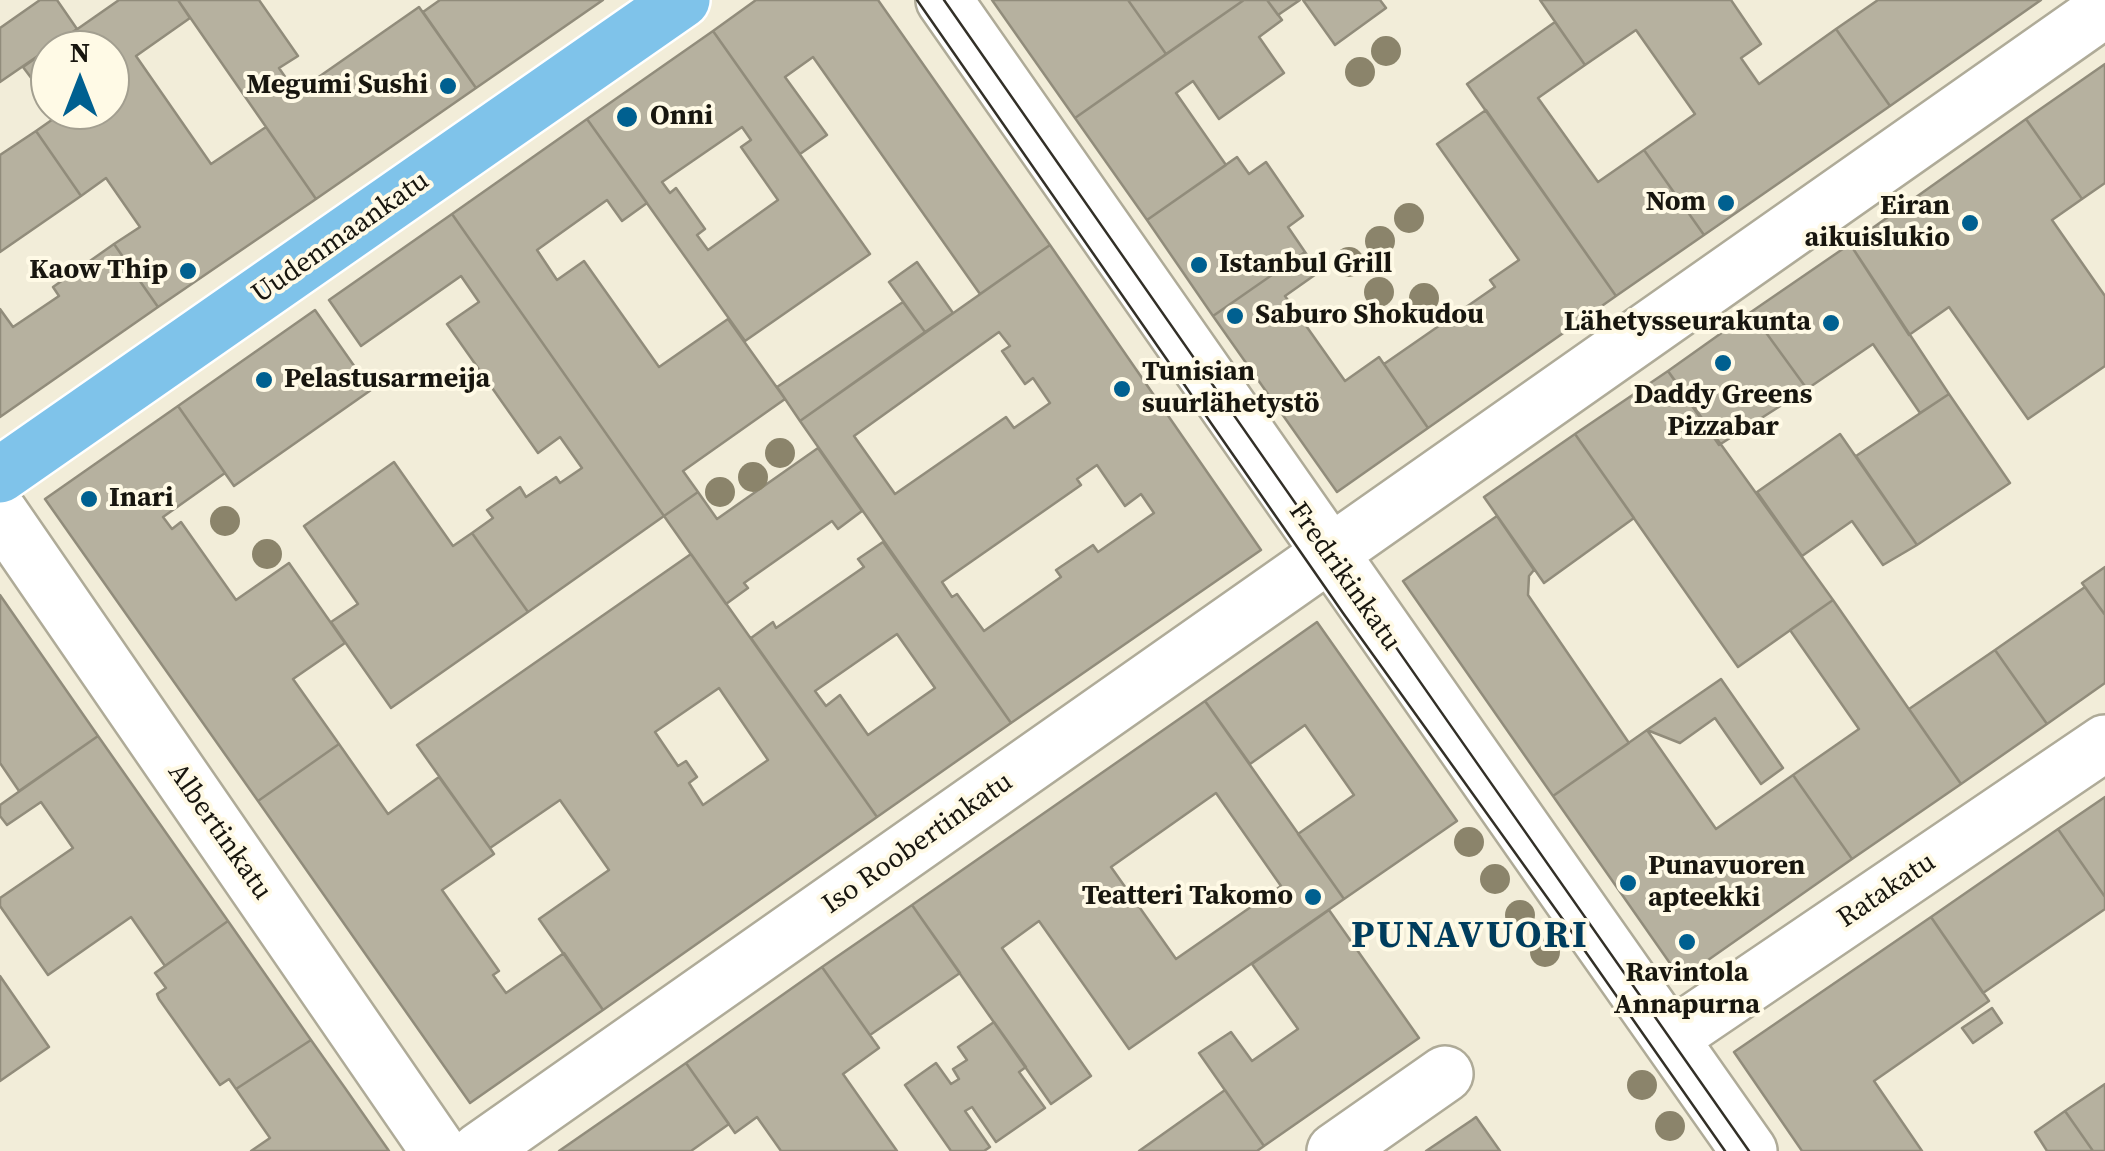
<!DOCTYPE html>
<html>
<head>
<meta charset="utf-8">
<style>
	body { margin:0 }
	#map { position:relative; width:2105px; height:1151px; overflow:hidden; background:#f2edd9; font-family:"Source Serif 4",serif }
	canvas { display:block }
	.north { position:absolute; left:30px; top:30px; width:100px; height:100px; box-sizing:border-box; background:#fffae6; border:2px solid #a39f90; border-radius:50%; rotate:0deg; font-size:28px; font-weight:700; line-height:40px; text-align:center; color:#18160f }
	.north::after { content:''; display:block; margin:auto; width:35px; height:45px; background:#006090; clip-path:polygon(50% 0,100% 100%,50% 72%,0 100%) }
</style>
</head>
<body>
<div id="map">
<canvas width="2105" height="1151"></canvas>
<div class="north">N</div>
</div>
<script>
const g = document.querySelector('canvas').getContext('2d');
g.lineJoin = 'round';
function fill(path, color) { g.fillStyle = color; g.fill(path, 'evenodd'); }
function strokePath(path, color, width, dash) { g.strokeStyle = color; g.lineWidth = width; g.lineCap = dash ? 'butt' : 'round'; g.setLineDash(dash || []); g.stroke(path); }
function drawText(font, color, halo, rows, align = 'center') {
  g.font = font + ' "Source Serif 4",serif'; g.lineWidth = 8; g.setLineDash([]); g.textBaseline = 'middle'; g.strokeStyle = halo; g.fillStyle = color; for (const [text, x, y, turn = 0] of rows) {
    g.save(); g.translate(x, y); g.rotate((+turn || 0) * Math.PI / 180); g.textAlign = isNaN(turn) ? turn : align; if (halo) g.strokeText(text, 0, 0); g.fillText(text, 0, 0); g.restore();
  }
}
const building = new Path2D(`
	M40,0H57L77,29L0,82V28Z
	M119,0H178L190,18L136,56L211,164L266,127L316,199L158,307L114,244L140,227L106,178L81,196L36,131L66,110H110V50H50V87L41,74L32,79L23,67Z
	M178,0H259L298,56L279,68L290,84L281,90L287,99L419,7L476,88L316,199Z
	M440,0H603L476,88L423,12Z
	M756,0H878L1050,245L980,294L813,57L785,77L827,135L800,154L713,31Z
	M992,0H1128L1166,54L1075,118Z
	M1128,0H1244L1166,54Z
	M1244,0H1267L1282,20L1259,37L1284,73L1219,119L1193,81L1176,93L1226,165L1147,220L1075,118Z
	M1267,0H1300L1278,15Z
	M1303,0H1380L1386,8L1335,45Z
	M1540,0H1731L1761,44L1741,58L1759,84L1836,29L1890,106L1704,235L1644,150L1695,114L1636,30L1585,65Z
	M1878,0H2041L1890,106L1836,29Z
	M1555,22L1585,65L1538,98L1598,182L1644,150L1704,235L1616,296L1467,84Z
	M713,31L870,254L745,341L587,119ZM742,127L751,140L741,147L778,200L708,250L697,235L705,229L676,188L670,193L662,182Z
	M2105,64V183L2082,199L2026,119Z
	M1486,110L1616,296L1428,428L1384,364L1495,287L1490,280L1519,260L1437,144Z
	M587,119L647,203L622,221L607,200L537,250L557,280L584,261L659,367L728,319L785,399L683,471L698,492L664,516L452,214Z
	M2026,119L2082,199L2052,220L2105,296V366L2028,419L1949,307L1909,335L1850,244Z
	M36,131L81,196L0,252V155Z
	M1237,157L1249,174L1266,162L1303,216L1288,227L1305,252L1213,316L1147,220Z
	M452,214L664,516L528,612L472,533L493,518L487,510L520,487L526,497L556,477L560,483L582,468L560,437L538,453L447,324L479,302L461,276L361,346L329,300Z
	M114,244L158,307L0,417V309L13,327L59,296L53,287Z
	M1850,244L1949,394L1920,413L1873,344L1807,389L1751,312Z
	M1050,245L1261,550L1011,723L800,421ZM999,332L1010,346L1002,351L1025,384L1033,378L1050,403L1014,428L1006,417L895,494L854,436ZM1097,465L1125,506L1141,494L1154,513L1098,552L1093,545L1056,570L1061,577L984,631L957,594L952,597L942,582L1081,485L1077,479Z
	M1305,252L1319,272L1285,296L1345,381L1379,357L1428,428L1337,492L1213,316Z
	M917,262L953,313L925,332L889,282Z
	M903,302L925,332L800,421L777,387Z
	M315,310L371,390L234,486L178,406Z
	M1751,312L1807,389L1719,445L1668,371Z
	M1668,371L1833,600L1738,667L1575,434Z
	M1949,394L2010,483L1917,545L1856,456Z
	M178,406L225,473L163,517L172,529L181,522L236,600L289,563L345,643L293,679L339,744L258,801L45,499Z
	M1575,434L1634,518L1544,583L1484,497Z
	M1840,434L1917,545L1883,565L1852,521L1802,556L1757,492Z
	M818,448L862,511L838,529L832,521L744,583L748,588L726,604L664,516L698,492L717,519Z
	M394,462L453,546L472,533L528,612L391,708L331,622L358,604L304,526Z
	M1497,516L1534,570L1529,576L1528,595L1629,743L1553,796L1403,581Z
	M883,542L1011,723L877,817L751,638L773,622L776,628L864,567L858,559ZM897,634L935,688L868,735L840,695L826,706L815,691Z
	M691,554L877,817L603,1010L539,919L609,870L560,800L490,848L417,745ZM719,688L768,760L703,805L689,783L697,777L686,761L678,766L655,732Z
	M2105,567V615L2082,583Z
	M2085,587L2105,615V683L2047,724L1995,650Z
	M0,595L98,736L19,791L0,763Z
	M1833,600L1961,784L1852,859L1793,775L1859,729L1790,630Z
	M1317,622L1457,821L1344,899L1298,834L1354,795L1305,725L1250,764L1205,701Z
	M1995,650L2047,724L1961,784L1909,709Z
	M1721,679L1783,768L1761,784L1715,718L1680,743L1647,730Z
	M1205,701L1344,899L1129,1049L1039,921L1002,948L1091,1076L1051,1104L912,905ZM1216,793L1281,886L1176,959L1111,867Z
	M1647,730L1716,829L1793,775L1852,859L1681,979L1553,796Z
	M98,736L228,921L165,966L131,917L48,975L0,906V898L73,848L41,802L7,825L0,816V805Z
	M339,744L388,814L439,777L490,848L494,854L442,890L499,971L493,975L506,993L564,953L603,1010L470,1103L258,801Z
	M2105,797V897L2058,829Z
	M2058,829L2105,897V909L1983,993L1931,917Z
	M912,905L960,973L870,1035L822,967Z
	M1329,910L1419,1038L1264,1146L1199,1053L1231,1032L1252,1061L1298,1029L1252,964Z
	M1931,917L1989,1001L1874,1081L1922,1151H1802L1734,1052Z
	M228,921L311,1040L236,1089L229,1079L220,1085L159,999L157,994L166,988L155,973Z
	M822,967L879,1048L843,1074L897,1151H781L757,1117L735,1133L686,1063Z
	M0,976L49,1047L0,1081Z
	M1992,1008L2002,1023L1973,1043L1962,1028Z
	M994,1022L1026,1067L1019,1072L1045,1108L996,1142L972,1107L965,1111L990,1147L984,1151H951L905,1085L936,1063L951,1084L959,1079L953,1069L967,1060L958,1047Z
	M311,1040L345,1088L389,1151H251L270,1138L236,1089Z
	M686,1063L729,1124L691,1151H559Z
	M2105,1084V1151H2093L2065,1111Z
	M1225,1090L1264,1146L1257,1151H1139Z
	M2065,1111L2093,1151H2047L2035,1132Z
	M1476,1117L1500,1151H1426L1472,1120Z`);
fill(building, '#b6b19f');
strokePath(building, '#918c7b', 2.5);
const minor = new Path2D(`
	M944,0C1210,386 1480,768 1749,1151
	M0,513L439,1151
	M1670,1038L2105,743
	M479,1151L2105,9
	M1335,1151L1445,1074`);
const major = new Path2D(`
	M0,475L682,0`);
strokePath(minor, '#afab98', 60);
strokePath(major, '#fff', 60);
strokePath(minor, '#fff', 55);
strokePath(major, '#7fc3ea', 55);
strokePath(new Path2D(`
	M917,0L1343,613L1564,921L1725,1151
	M944,0C1210,386 1481,767 1749,1151`), '#333028', 2.5);
g.fillStyle = '#8b846b';
for (const [x, y] of [
	[1386,51],
	[1360,72],
	[1409,218],
	[1380,241],
	[1349,262],
	[1379,292],
	[1424,298],
	[780,453],
	[753,477],
	[720,492],
	[225,521],
	[267,554],
	[1469,842],
	[1495,879],
	[1520,915],
	[1545,952],
	[1642,1085],
	[1670,1126]
]) { g.beginPath(); g.arc(x, y, 15, 0, 2 * Math.PI); g.fill(); }
for (const [x, y, r, color] of [
	[448,86,10,"#006090"],
	[627,117,12,"#006090"],
	[1726,203,10,"#006090"],
	[1970,223,10,"#006090"],
	[1199,265,10,"#006090"],
	[188,271,10,"#006090"],
	[1235,316,10,"#006090"],
	[1831,323,10,"#006090"],
	[1723,363,10,"#006090"],
	[264,380,10,"#006090"],
	[1122,389,10,"#006090"],
	[89,499,10,"#006090"],
	[1628,883,10,"#006090"],
	[1313,897,10,"#006090"],
	[1687,942,10,"#006090"]
]) { const dot = new Path2D(); dot.arc(x, y, r, 0, 2 * Math.PI); g.fillStyle = color; g.fill(dot); strokePath(dot, '#fffae6', 4); }
drawText('bold 28px', '#18160f', '#fffae6', [
	["Megumi Sushi",428,86,"right"],
	["Onni",650,117],
	["Nom",1706,203,"right"],
	["Eiran",1950,207,"right"],
	["aikuislukio",1950,239,"right"],
	["Istanbul Grill",1219,265],
	["Kaow Thip",168,271,"right"],
	["Saburo Shokudou",1255,316],
	["Lähetysseurakunta",1811,323,"right"],
	["Tunisian",1142,373],
	["suurlähetystö",1142,405],
	["Pelastusarmeija",284,380],
	["Daddy Greens",1723,396,"center"],
	["Pizzabar",1723,428,"center"],
	["Inari",109,499],
	["Punavuoren",1648,867],
	["apteekki",1648,899],
	["Teatteri Takomo",1293,897,"right"],
	["Ravintola",1687,974,"center"],
	["Annapurna",1687,1006,"center"]
], 'left');
drawText('28px', '#18160f', '#fffae6', [
	["Uudenmaankatu",341,238,-35],
	["Fredrikinkatu",1344,577,55],
	["Albertinkatu",219,832,55],
	["Iso Roobertinkatu",918,844,-35],
	["Ratakatu",1887,891,-34]
]);
g.letterSpacing = '2.5px';
drawText('bold 38px', '#003d5d', '#fffae6', [
	["PUNAVUORI",1470,937]
]);
g.letterSpacing = '0px';
</script>
</body>
</html>
